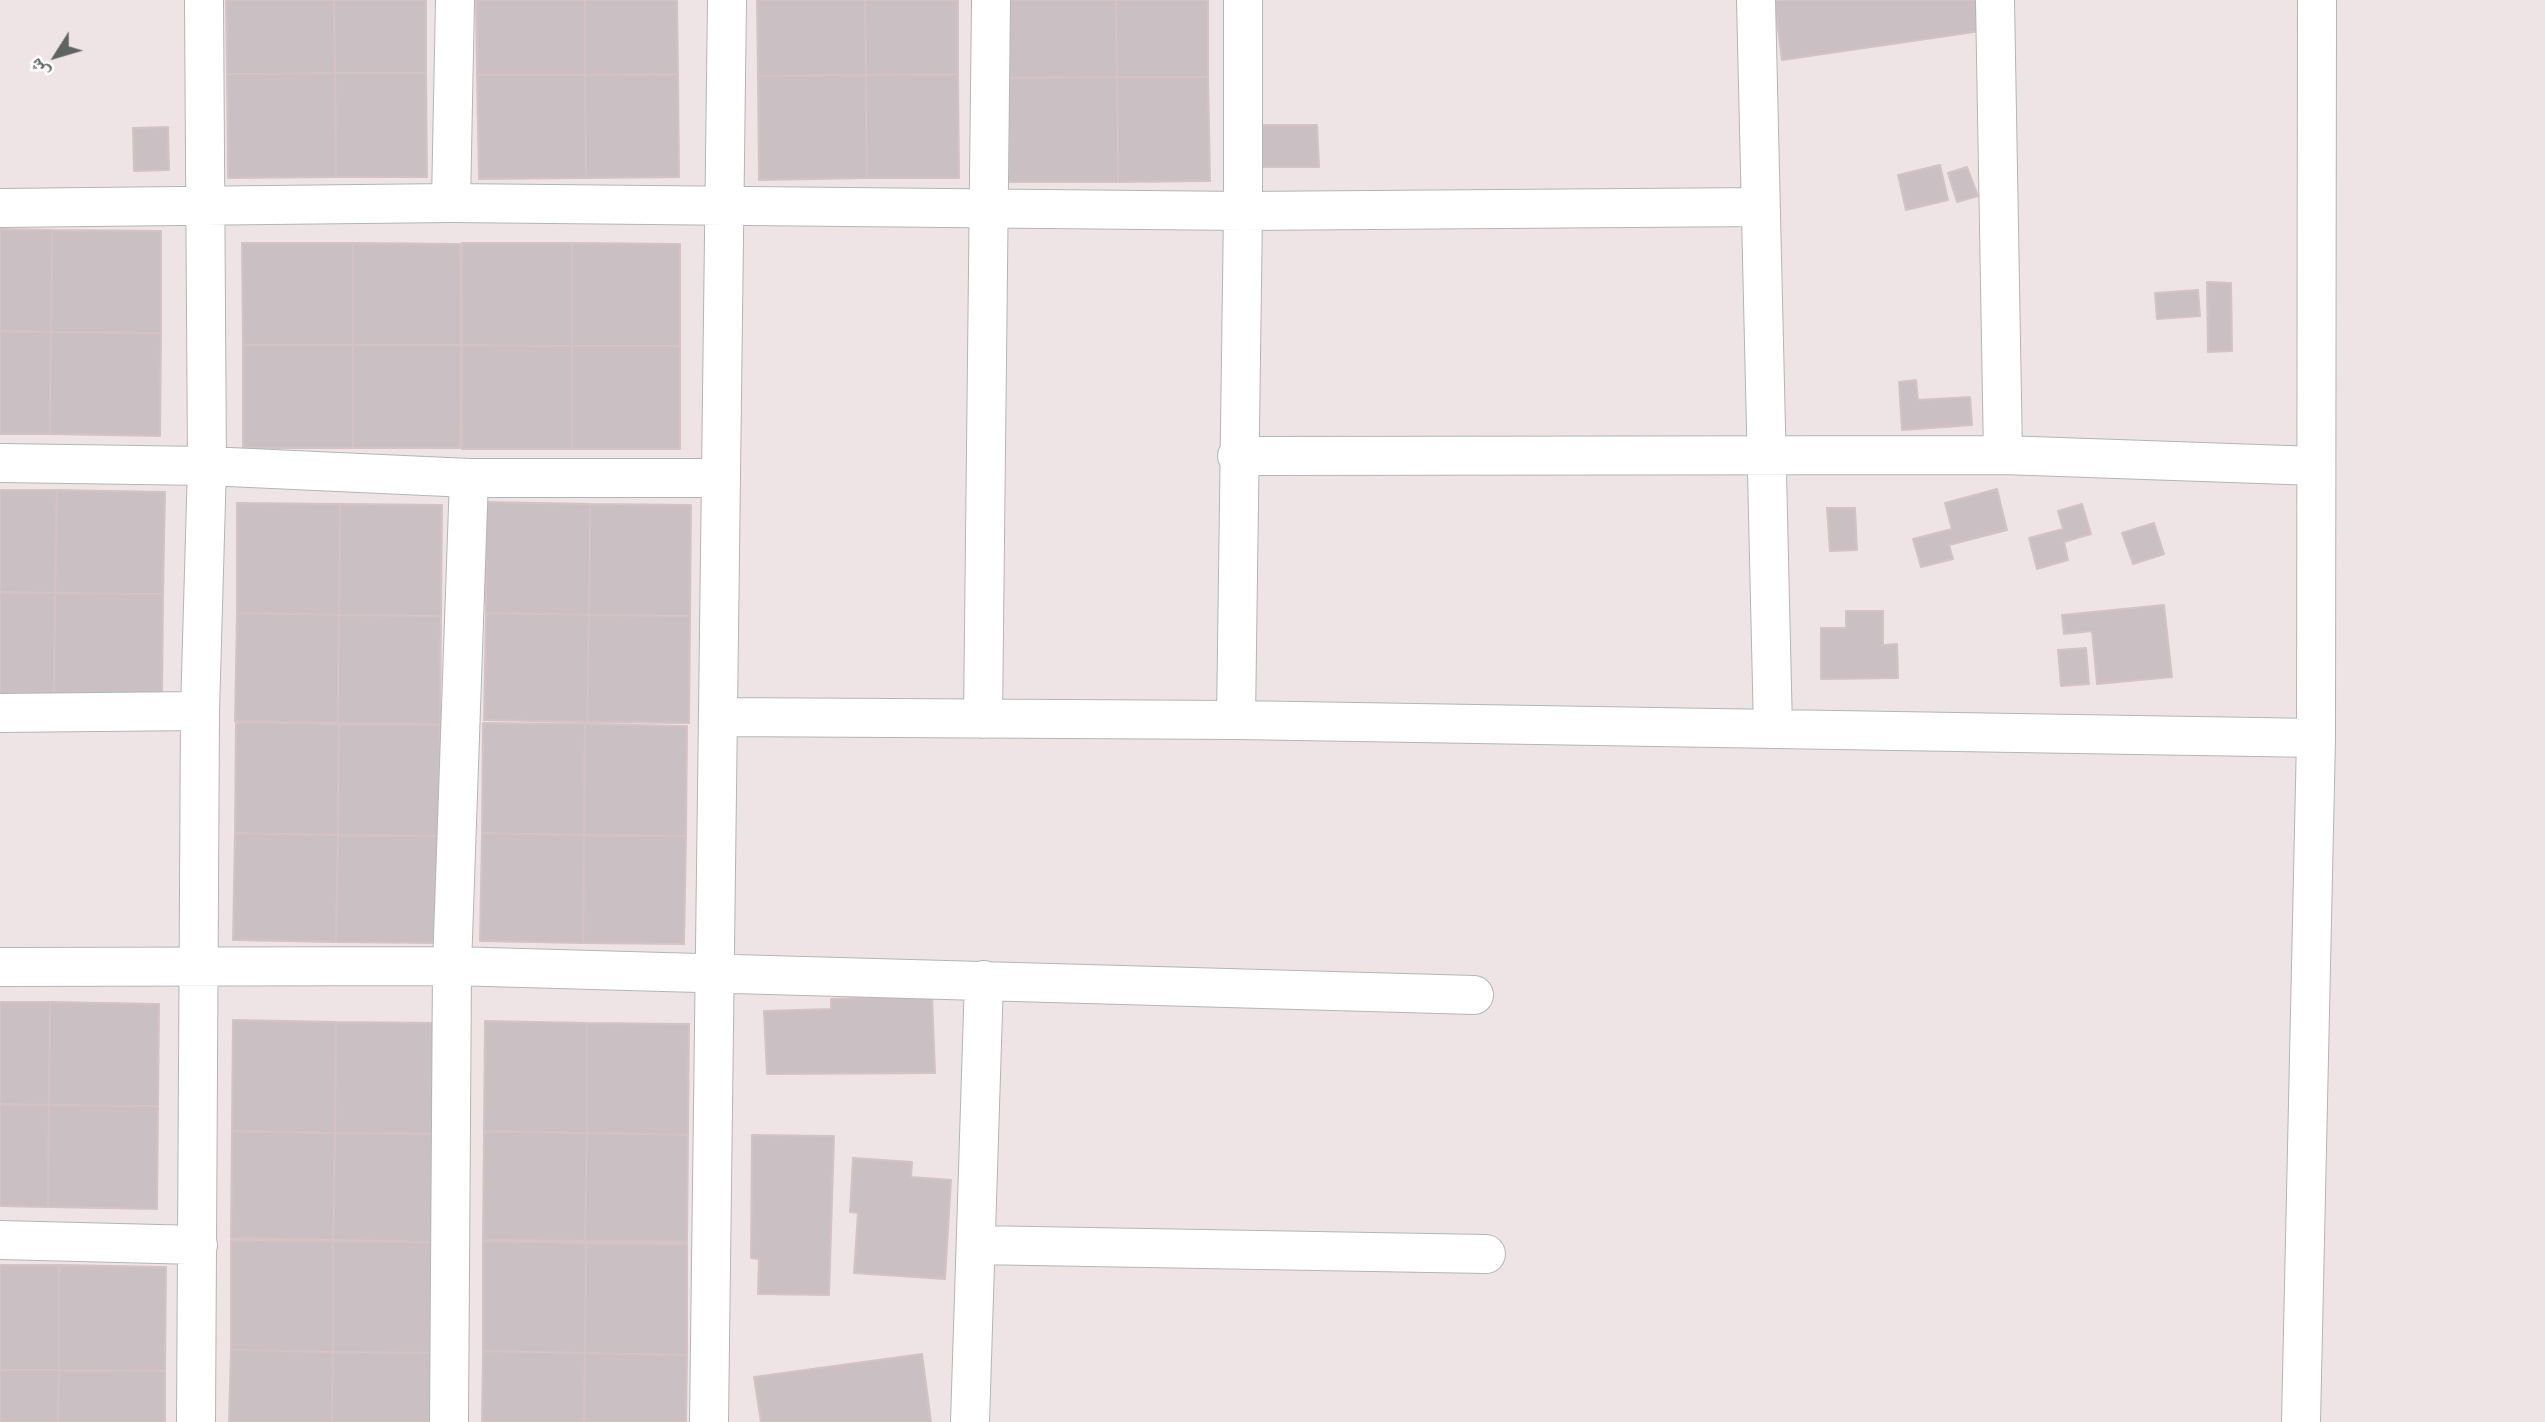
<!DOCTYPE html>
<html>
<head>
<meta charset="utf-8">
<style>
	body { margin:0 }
	#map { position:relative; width:2545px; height:1422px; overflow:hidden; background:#efe4e5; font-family:Signika,"Noto Naskh Arabic",sans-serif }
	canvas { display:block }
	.north { position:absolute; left:21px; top:21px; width:70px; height:70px; -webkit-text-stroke:5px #fff; paint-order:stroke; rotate:233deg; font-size:19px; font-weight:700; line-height:28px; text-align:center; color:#5c6562 }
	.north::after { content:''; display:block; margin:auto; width:24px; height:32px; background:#5c6562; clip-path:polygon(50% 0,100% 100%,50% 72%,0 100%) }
</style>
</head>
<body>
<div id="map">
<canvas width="2545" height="1422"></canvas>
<div class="north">ش</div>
</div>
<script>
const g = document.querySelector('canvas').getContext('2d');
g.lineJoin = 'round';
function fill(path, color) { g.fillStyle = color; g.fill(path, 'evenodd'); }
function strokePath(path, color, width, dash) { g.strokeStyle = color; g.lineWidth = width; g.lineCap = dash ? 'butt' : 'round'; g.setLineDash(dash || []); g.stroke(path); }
const building = new Path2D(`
	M226,0H334L335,73L227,74Z
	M334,0H426V73H335Z
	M476,0H585V75H477Z
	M585,0H677L678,74L585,75Z
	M757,0H865L866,75L758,76Z
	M865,0H958V74L866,75Z
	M1008,0H1116L1117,77L1009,78Z
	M1116,0H1208V77H1117Z
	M1755,0H1977L1981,31L1782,60L1776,13L1757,16Z
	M335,73H426L427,177H336Z
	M335,73L336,177L228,178L227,74Z
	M678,74L679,177L586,178L585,75Z
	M958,74L959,178H867L866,75Z
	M477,75H585L586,178L479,179Z
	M866,75L867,178L759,180L758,76Z
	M1117,77H1208L1210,181L1118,182Z
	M1117,77L1118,182H1009V78Z
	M1258,125H1317L1319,167H1259Z
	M168,127L169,170L134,171L133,128Z
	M1940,165L1948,200L1906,210L1898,175Z
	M1967,167L1978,196L1957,202L1948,173Z
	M0,229L52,230L51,332L0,331Z
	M52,230L161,231V333L51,332Z
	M242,243H353V345H243Z
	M353,243L460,244L461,345H353Z
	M462,243H572V346L462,345Z
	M572,243L680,244V346H572Z
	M2207,282L2231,283L2232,351L2208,352Z
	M2198,290L2200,316L2157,319L2155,293Z
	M0,331L51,332L50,434H0Z
	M51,332L161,333L160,436L50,434Z
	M243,345H353V448H243Z
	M353,345H461L460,448H353Z
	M462,345L572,346V449H462Z
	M572,346H680V449H572Z
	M1916,380L1918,400L1970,397L1972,425L1902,430L1899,382Z
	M1997,489L2007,530L1949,545L1953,559L1921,567L1913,539L1952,529L1945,503Z
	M0,490H57L55,593L0,592Z
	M57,490L165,492L163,594L55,593Z
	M486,502L590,504L589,615L486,613Z
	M237,503L340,504L339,615L237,613Z
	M340,504L442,505L441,616L339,615Z
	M590,504L691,505L690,616L589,615Z
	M2082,504L2091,534L2064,542L2068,560L2037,569L2029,538L2063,529L2058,511Z
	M1827,508H1855L1857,550L1830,551Z
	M2154,523L2164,554L2133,564L2122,533Z
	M0,592L55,593L54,696L0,695Z
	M55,593L163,594L162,698L54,696Z
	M2164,605L2172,677L2097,684L2092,631L2064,634L2062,615Z
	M1846,611H1883V645L1897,644L1898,678L1821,679V628H1846Z
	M237,613L339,615L338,723L235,721Z
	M486,613L589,615L587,722L484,720Z
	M339,615L441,616L440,724L338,723Z
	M589,615L690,616L689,723L587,722Z
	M2086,648L2089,684L2061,686L2058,650Z
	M236,722L339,724L338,835L235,833Z
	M483,723L585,724L584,835L482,833Z
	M339,724L440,725L439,836L338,835Z
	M585,724L687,726L686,836L584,835Z
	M235,833L338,835L336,942L233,940Z
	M482,833L584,835L583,943L480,941Z
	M338,835L439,836L437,943L336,942Z
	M584,835L686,836L684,944L583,943Z
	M932,996L935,1073L767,1074L764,1011L831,1009V999Z
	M0,1002H50L49,1105L0,1104Z
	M50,1002L159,1004L158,1106L49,1105Z
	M233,1020L336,1022L335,1133L232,1131Z
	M485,1021L587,1023V1133L484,1131Z
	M336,1022L438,1023L437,1134L335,1133Z
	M587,1023L689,1024L688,1135L587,1133Z
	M0,1104L49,1105L48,1207L0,1206Z
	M49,1105L158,1106L157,1209L48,1207Z
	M232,1131L335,1133L333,1240L231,1238Z
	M484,1131L587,1133L585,1241L483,1240Z
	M335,1133L437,1134L435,1242L333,1240Z
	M587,1133L688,1135L687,1242L585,1241Z
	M752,1135L834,1136L829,1295L758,1294L759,1259L751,1258Z
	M853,1158L912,1162L911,1177L951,1180L945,1279L854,1273L858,1213L850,1212Z
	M231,1240L333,1241V1352L231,1350Z
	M333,1241L435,1242L434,1353L333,1352Z
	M483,1241L586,1243L585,1353L483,1351Z
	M586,1243L687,1244V1355L585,1353Z
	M0,1265H59V1370H0Z
	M59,1265L166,1267L165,1371L59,1370Z
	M231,1350L333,1352L332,1422H229Z
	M483,1351L585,1353L584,1422H482Z
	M333,1352L434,1353L433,1422H332Z
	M585,1353L687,1355L686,1422H584Z
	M922,1354L931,1422H761L754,1377Z
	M0,1370H59L58,1422H0Z
	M59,1370L165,1371V1422H58Z`);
fill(building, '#cac0c3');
strokePath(building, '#d4c2c5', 2);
const street = new Path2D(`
	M1756,0L1773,729
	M1995,0L2003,455
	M451,203L455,0
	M0,208L451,203L1243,211L1760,207
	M1237,456L2003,455L2316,466
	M0,463L207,466L469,478H721
	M0,713L200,711
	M719,717L1236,720L2316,738
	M983,719L991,0
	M1236,720L1243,211V0
	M0,967L452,966L1474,995
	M0,1240L198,1245
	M976,1245L1486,1254
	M196,1422L200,711L207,466L204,0
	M449,1422L452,966L469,478
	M709,1422L727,0
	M970,1422L984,980`);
const secondary = new Path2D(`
	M2301,1422L2316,738L2317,0`);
strokePath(street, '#afb7b5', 40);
strokePath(secondary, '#aeb7b5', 40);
strokePath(street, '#fff', 38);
strokePath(secondary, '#fff', 38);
</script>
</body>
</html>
